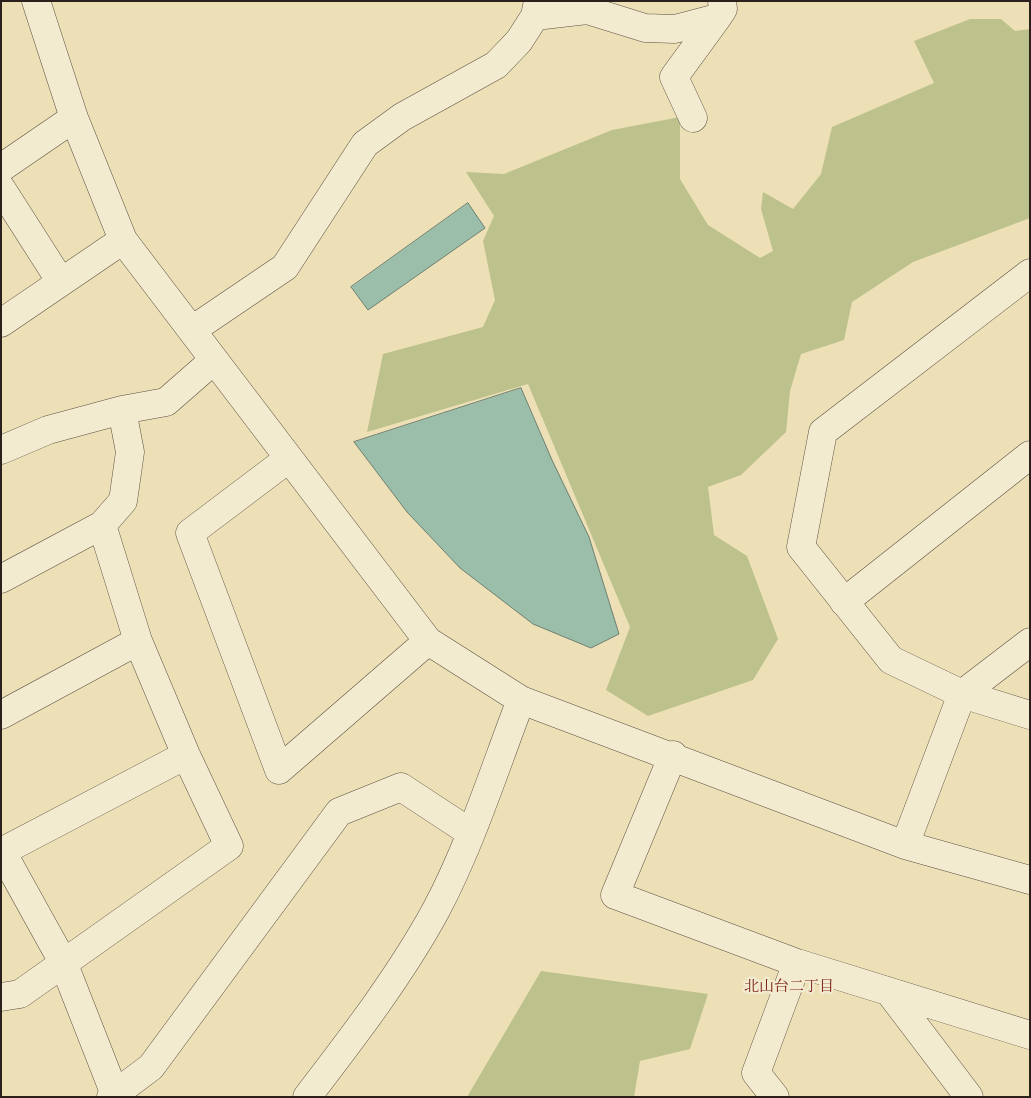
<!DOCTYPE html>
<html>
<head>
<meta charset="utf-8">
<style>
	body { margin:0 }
	#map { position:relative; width:1031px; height:1098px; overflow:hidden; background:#ede0b7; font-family:Alegreya,serif }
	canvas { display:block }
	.frame { position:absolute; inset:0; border:2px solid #2b201b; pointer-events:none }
</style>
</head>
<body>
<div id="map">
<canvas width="1031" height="1098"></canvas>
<div class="frame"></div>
</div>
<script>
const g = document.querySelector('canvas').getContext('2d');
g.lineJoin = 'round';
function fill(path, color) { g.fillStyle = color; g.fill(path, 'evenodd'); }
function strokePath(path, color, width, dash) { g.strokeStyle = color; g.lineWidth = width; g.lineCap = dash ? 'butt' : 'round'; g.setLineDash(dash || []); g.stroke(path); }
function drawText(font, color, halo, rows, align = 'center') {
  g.font = font + ' Alegreya,"Noto Serif JP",serif'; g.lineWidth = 4.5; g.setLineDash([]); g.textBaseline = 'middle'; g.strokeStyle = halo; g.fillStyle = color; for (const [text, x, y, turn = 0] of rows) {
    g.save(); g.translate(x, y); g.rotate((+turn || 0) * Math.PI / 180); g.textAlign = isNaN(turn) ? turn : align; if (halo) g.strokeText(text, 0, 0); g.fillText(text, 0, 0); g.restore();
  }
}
fill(new Path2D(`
	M970,19H1001L1015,31L1030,29V218L913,262L852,302L844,340L801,354L790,391L786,432L741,475L708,487L714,535L747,556L778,639L753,680L648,716L606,690L630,627L528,384L367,432L383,354L483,327L495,300L483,241L494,216L466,172L504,174L612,130L680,117V179L708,225L760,258L773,251L761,209L763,192L793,209L821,174L832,127L934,83L914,41Z
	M541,971L708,994L690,1049L640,1061L634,1097H467Z`), '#bdc18b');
const water = new Path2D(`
	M468,203L485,228L368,310L351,287Z
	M521,388L552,460L589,537L619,634L591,648L533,624L460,568L407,512L354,442Z`);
fill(water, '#9abea9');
strokePath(water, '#6e7f70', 1);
const minor = new Path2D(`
	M36,1L74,118L123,240L428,641L521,700L905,845L1030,880
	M535,16L587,10L645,28L675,29L717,18L723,9L722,1
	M693,118L674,77L717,18
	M1,168L74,118
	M1,188L61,282
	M1030,273L823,432L801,547L891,660L962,694L1030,715
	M1,323L123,240
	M192,330L285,267L365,144L402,117L496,65L519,41L535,16L538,1
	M1,450L48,430L122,410L166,402L214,360
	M288,459L190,533L279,770L428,641
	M102,525L123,501L130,452L122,410
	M1,579L102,525L138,641L186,755L229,846L20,994L1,997
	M844,602L1030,455
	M1,715L138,641
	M673,755L615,895L797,963L1030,1035
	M905,845L962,694L1030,642
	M1,850L63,962L116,1097
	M1,852L186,755
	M890,993L969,1097
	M111,1097L151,1067L339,812L401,787L471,833
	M307,1097C353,1037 400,976 436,910C471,844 494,770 521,700
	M775,1097L756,1073L797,963`);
strokePath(minor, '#5c5042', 29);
strokePath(minor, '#f3ebd0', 28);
drawText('15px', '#7a1f14', '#f3ebd0', [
	["北山台二丁目",789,987]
]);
</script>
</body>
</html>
